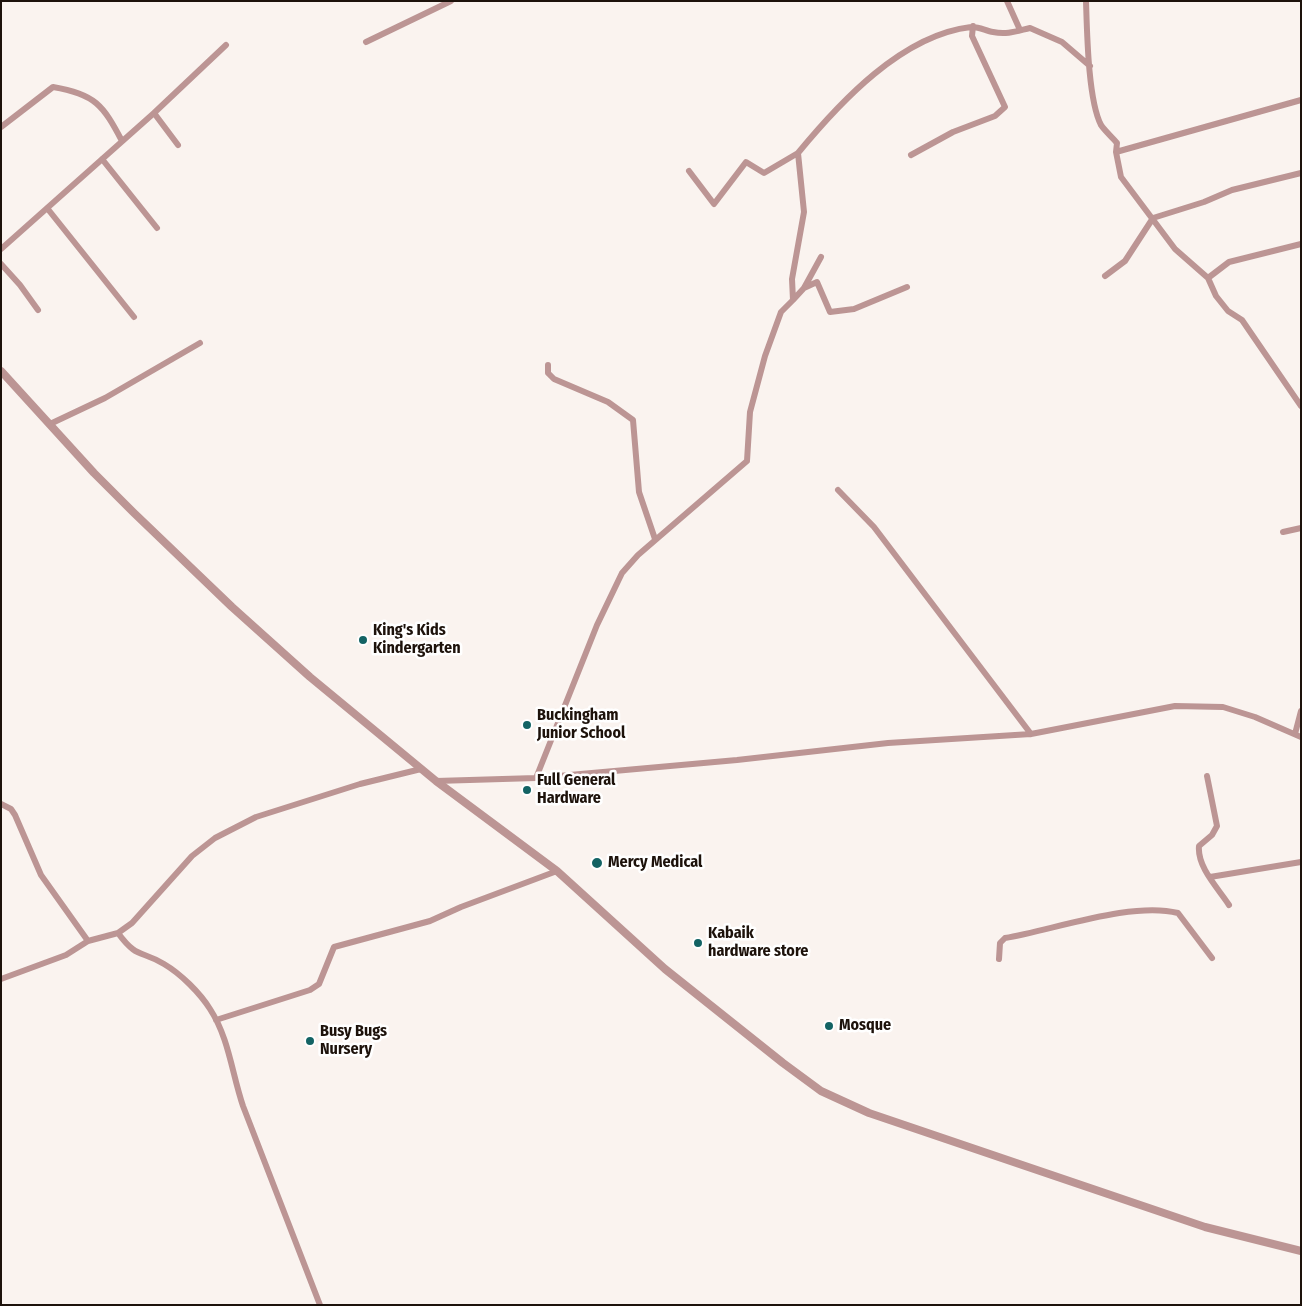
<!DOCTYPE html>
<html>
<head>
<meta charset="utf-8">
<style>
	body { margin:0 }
	#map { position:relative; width:1302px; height:1306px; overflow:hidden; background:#faf3ef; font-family:"Fira Sans Condensed",sans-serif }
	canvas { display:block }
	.frame { position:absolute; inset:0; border:2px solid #1d120b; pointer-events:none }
</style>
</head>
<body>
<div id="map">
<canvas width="1302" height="1306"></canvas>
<div class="frame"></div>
</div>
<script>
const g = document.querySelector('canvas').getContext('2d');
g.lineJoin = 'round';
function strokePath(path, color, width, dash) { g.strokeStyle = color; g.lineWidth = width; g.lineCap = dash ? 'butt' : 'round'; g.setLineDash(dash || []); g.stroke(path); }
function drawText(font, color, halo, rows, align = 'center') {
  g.font = font + ' "Fira Sans Condensed",sans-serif'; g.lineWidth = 5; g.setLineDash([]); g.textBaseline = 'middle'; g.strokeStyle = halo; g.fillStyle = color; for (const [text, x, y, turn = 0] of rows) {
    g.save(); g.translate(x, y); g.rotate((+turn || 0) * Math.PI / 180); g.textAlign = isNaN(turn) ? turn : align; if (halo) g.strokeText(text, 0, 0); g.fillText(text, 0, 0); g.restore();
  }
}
strokePath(new Path2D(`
	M1007,1L1020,30
	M1086,1C1087,31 1088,100 1101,125C1105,131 1112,137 1117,143L1116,152L1121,177L1175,249L1208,278L1216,296L1228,311L1242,320L1301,406
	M366,42L451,1
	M154,113L178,145
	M1,127L53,87C95,94 103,105 122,141
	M1116,152L1301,100
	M911,155L953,132L995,116L1005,107L972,36L973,26
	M102,159L157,228
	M689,171L714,204L746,162L764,173L798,153
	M47,208L134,317
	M1,249L154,113L226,45
	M1,264L20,285L38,310
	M1105,276L1125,261L1153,218L1204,202L1232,190L1301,173
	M1208,278L1229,262L1301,244
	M804,288L817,282L830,312L854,309L907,287
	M793,300L804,288L821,257
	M548,365V373L554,379L608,402L633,420L639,492L655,539
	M50,424L105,398L200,343
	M838,490L874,527L1031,734
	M1283,532L1301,528
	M1295,734L1301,711
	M1207,776L1217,826L1212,835L1199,846C1197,867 1218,888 1229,905
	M536,778L597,625L622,573L638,555L747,461L750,412L765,356L781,312L793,300L792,279L804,212L798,153C840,102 902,35 971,27C978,26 986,31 993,32C1007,35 1017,31 1030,28L1062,42L1090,66
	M436,781L536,778L737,760L888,743L1031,734L1175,706L1223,707L1255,717L1301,737
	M1,804L11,809L15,815L41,875L88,941
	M1210,877L1301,862
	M118,933C137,959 141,950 164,964C181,974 200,993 210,1009C229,1038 232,1074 243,1106C268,1172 294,1238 320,1305
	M999,959L1000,943L1005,938C1053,930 1132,901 1178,913L1212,958
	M1,979L66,955L88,941L118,933L132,923L192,856L215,838L256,817L360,784L421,769
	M216,1020L310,990L319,984L334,947L430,921L461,907L557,871`), '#bc9594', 6);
strokePath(new Path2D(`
	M1,371L94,473L133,512L232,607L310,677L436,781L557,871L665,969L783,1063L821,1091L869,1113L1205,1227L1301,1251`), '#bc9594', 8);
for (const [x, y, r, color] of [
	[363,640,5,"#136364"],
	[527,725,5,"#136364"],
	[527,790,5,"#136364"],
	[597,863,6,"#136364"],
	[698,943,5,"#136364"],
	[829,1026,5,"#136364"],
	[310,1041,5,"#136364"]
]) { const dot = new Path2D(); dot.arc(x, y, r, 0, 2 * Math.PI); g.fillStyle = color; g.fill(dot); strokePath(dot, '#fff', 2); }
drawText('bold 16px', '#1d120b', '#fff', [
	["King's Kids",373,631],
	["Kindergarten",373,649],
	["Buckingham",537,716],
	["Junior School",537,734],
	["Full General",537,781],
	["Hardware",537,799],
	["Mercy Medical",608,863],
	["Kabaik",708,934],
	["hardware store",708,952],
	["Mosque",839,1026],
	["Busy Bugs",320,1032],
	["Nursery",320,1050]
], 'left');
</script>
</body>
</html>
